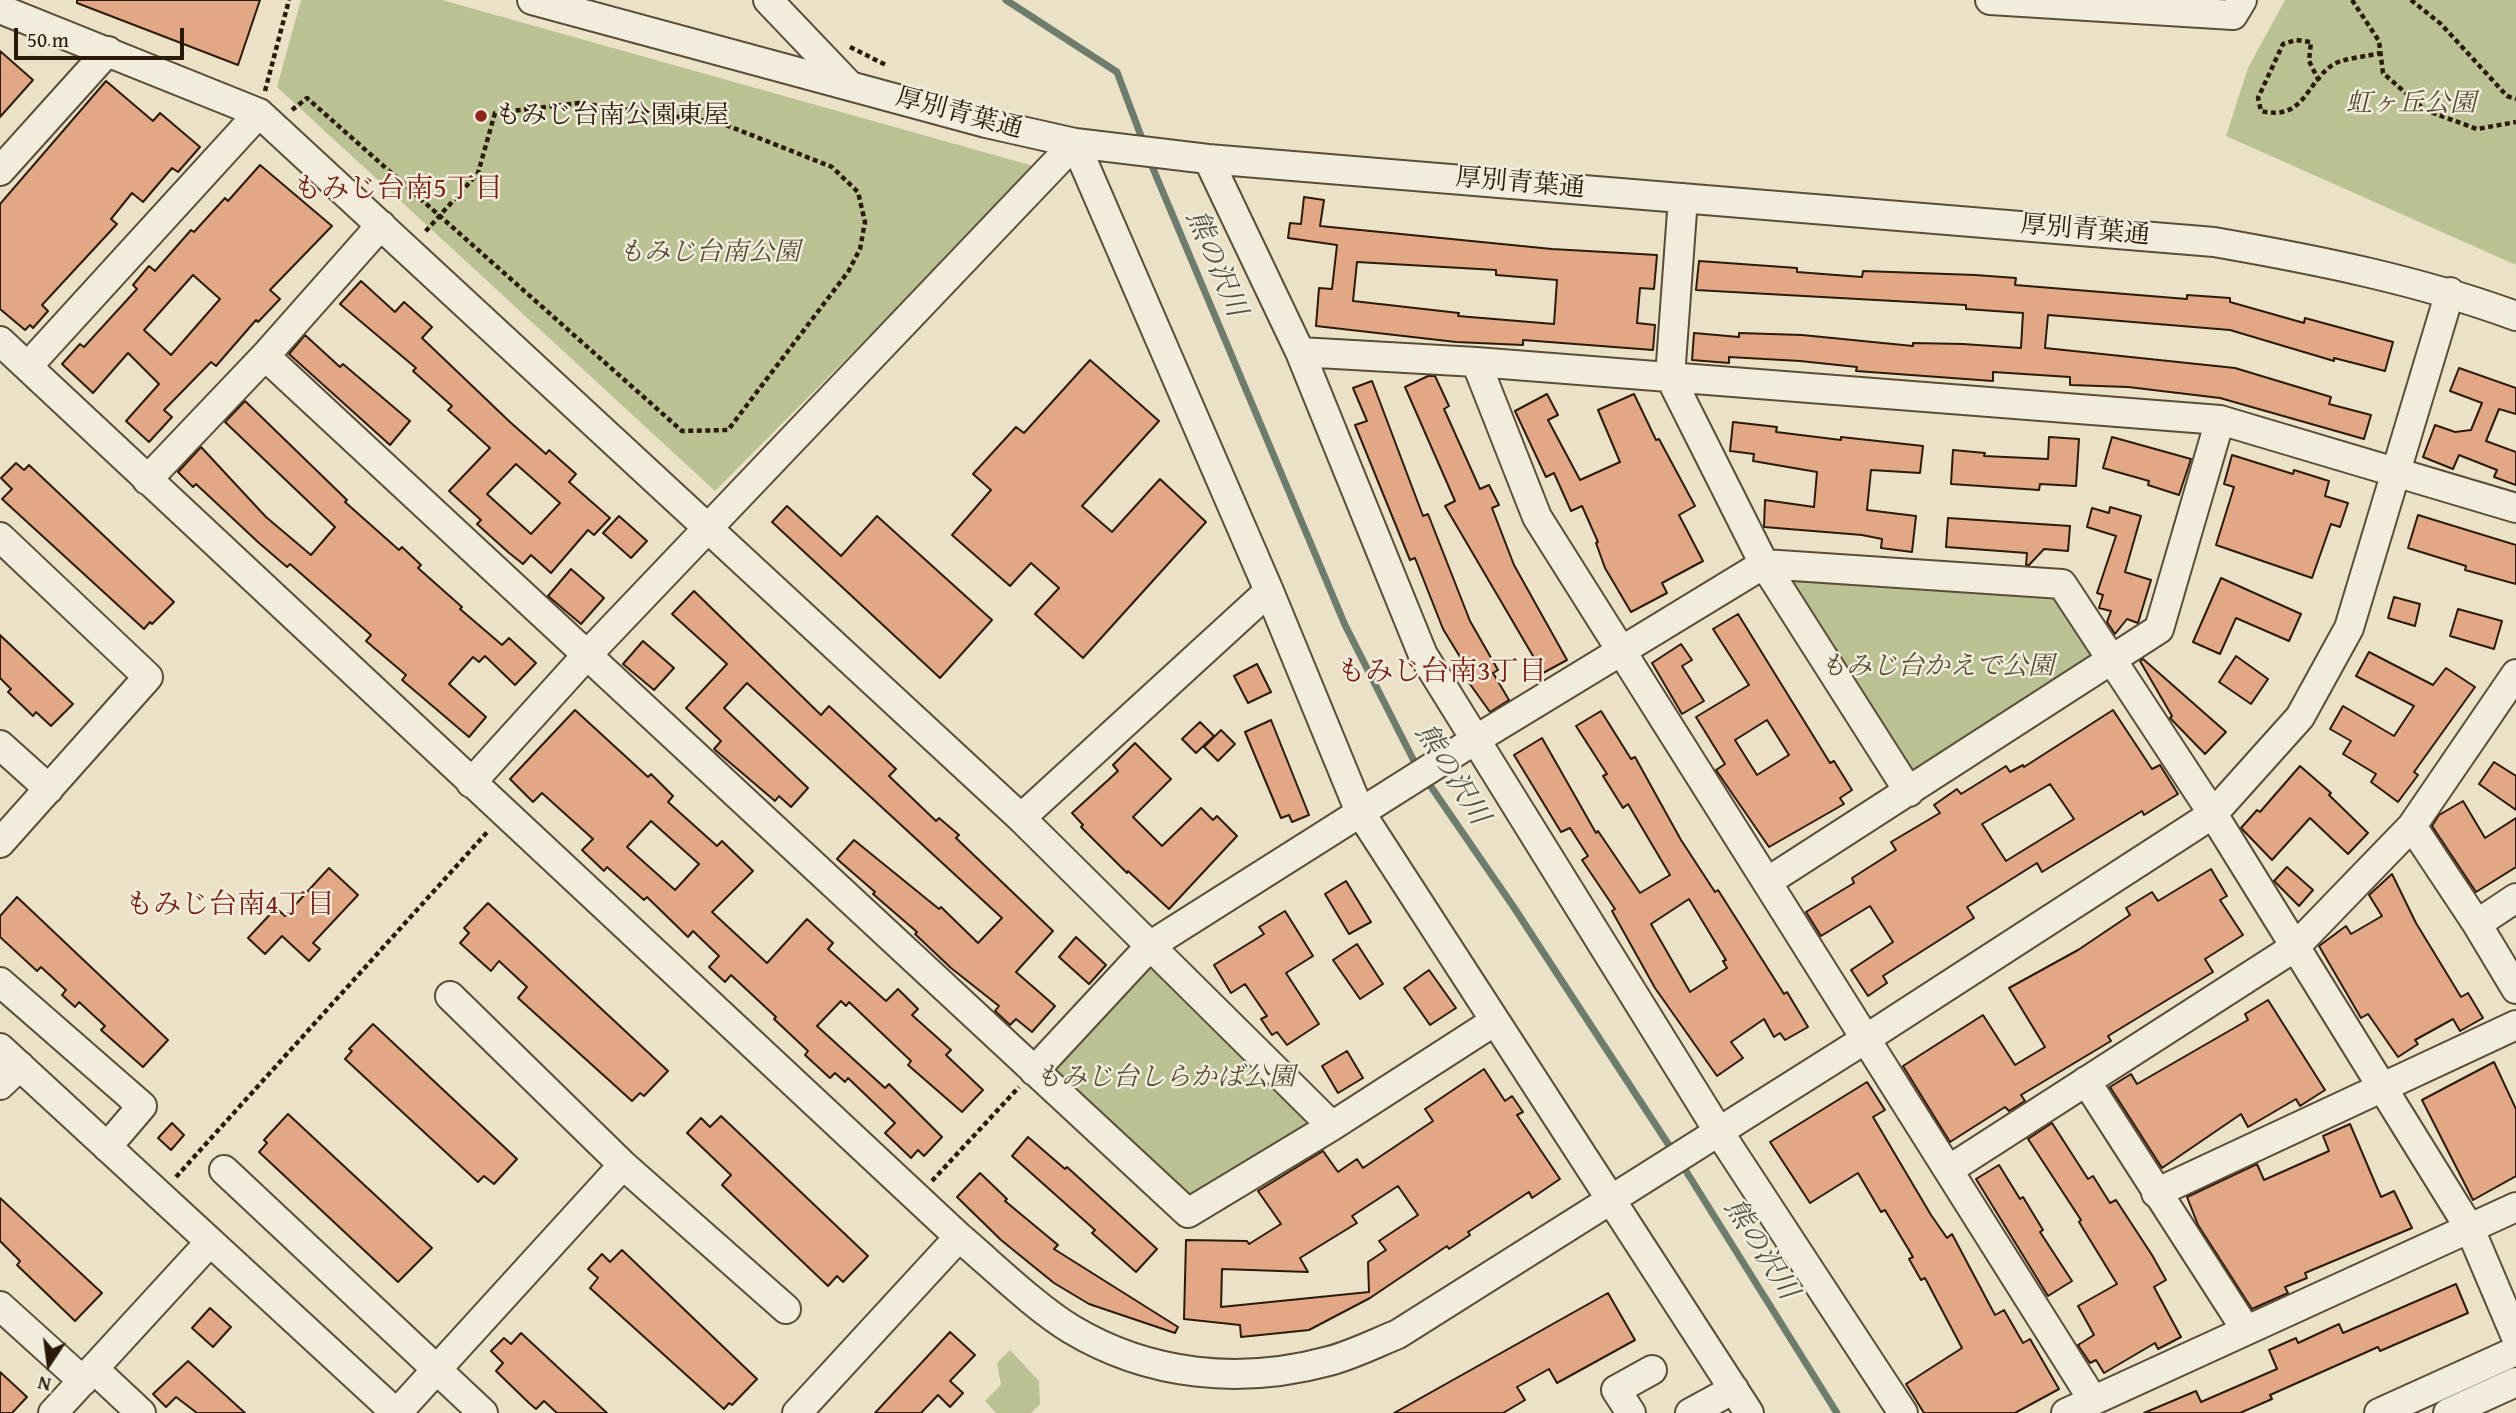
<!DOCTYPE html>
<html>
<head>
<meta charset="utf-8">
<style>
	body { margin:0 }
	#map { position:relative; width:2516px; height:1413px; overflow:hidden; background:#eae1c7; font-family:"Gentium Book Plus",serif }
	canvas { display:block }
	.north { position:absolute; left:14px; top:1329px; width:70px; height:70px; -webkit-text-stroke:5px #f1ecdb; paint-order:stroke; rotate:193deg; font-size:19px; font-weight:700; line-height:28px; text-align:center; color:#2b1a09 }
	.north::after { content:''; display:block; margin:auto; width:24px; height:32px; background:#2b1a09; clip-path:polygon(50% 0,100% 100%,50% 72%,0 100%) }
	.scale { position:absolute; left:14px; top:28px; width:170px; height:32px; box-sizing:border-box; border:4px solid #2b1a09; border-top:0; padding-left:9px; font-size:21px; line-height:24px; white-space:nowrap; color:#2b1a09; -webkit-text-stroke:5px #f1ecdb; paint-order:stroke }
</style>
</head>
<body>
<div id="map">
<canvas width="2516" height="1413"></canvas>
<div class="north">N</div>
<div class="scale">50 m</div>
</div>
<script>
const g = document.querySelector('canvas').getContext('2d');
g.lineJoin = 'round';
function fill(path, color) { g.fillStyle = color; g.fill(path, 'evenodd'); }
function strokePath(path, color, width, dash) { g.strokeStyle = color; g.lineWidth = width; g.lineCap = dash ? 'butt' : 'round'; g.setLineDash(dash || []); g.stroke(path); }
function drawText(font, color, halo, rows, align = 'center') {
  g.font = font + ' "Gentium Book Plus","Noto Serif JP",serif'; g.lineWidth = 5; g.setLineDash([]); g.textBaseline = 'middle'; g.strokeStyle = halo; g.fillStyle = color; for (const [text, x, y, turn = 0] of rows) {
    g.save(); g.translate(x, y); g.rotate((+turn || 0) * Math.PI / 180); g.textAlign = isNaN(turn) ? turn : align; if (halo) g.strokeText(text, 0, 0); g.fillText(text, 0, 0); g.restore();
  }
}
fill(new Path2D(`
	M301,0H442L1037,167L715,491L277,87Z
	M2285,0H2516V265L2226,136L2248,68Z
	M1764,564L2062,584L2111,662L1909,792Z
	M1151,945L1332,1126L1188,1213L1034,1071Z
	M1010,1350L1039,1381L1040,1404L1031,1413H996L985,1401L1001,1385L997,1363Z`), '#bac293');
strokePath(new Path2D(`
	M1006,0L1117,72L1144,144
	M1149,159L1345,625L1418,769
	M1425,778L1513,906L1674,1153
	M1681,1163L1837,1413`), '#6d7c6c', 7);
const building = new Path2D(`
	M77,0H260L238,65L77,3Z
	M0,51L33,80L0,117Z
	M106,81L153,121L160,113L200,147L178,172L172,168L143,202L132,193L111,219L117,224L42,305L48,311L33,328L30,325L25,330L0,309V204Z
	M260,165L332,226L270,290L280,299L258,322L256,320L216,366L211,362L164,410L172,417L149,442L126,421L159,384L128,353L93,393L62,364L80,344L84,347L137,289L133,285L149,266L155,271L191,230L194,232L225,198L228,201ZM193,275L220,299L171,355L144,330Z
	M1304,197L1324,200L1320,226L1552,249L1657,255L1654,289L1640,288L1637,323L1655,325L1653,350L1523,340V345L1456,342L1316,326L1319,288L1332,289L1337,245L1288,238L1290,223L1301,224ZM1357,262L1496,270V275L1557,280L1554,324L1458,316L1459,313L1353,301Z
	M1699,261L1797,268V272L1862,277L1863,271L1975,275L2016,278L2015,285L2187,299V295L2230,298V302L2304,323L2305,318L2393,342L2385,371L2334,358V361L2230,330L2048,315L2045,348L2235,368L2331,397L2329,404L2371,415L2364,439L2220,398L2128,387L2070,385V377L1993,372V381L1856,371L1857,367L1800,361L1729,357V363L1692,360L1694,333L1739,337V333L1802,335L1913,346V343L1963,344L2021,348L2023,313L1966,309V305L1696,290Z
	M361,281L395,312L404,302L432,327L422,338L510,422L546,454L549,450L576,474L569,482L610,518L594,535L588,530L551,573L531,555L523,564L508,552L477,524L481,520L449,491L490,448L448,410L452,406L413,371L416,368L340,304ZM516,464L560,503L531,534L487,494Z
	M305,335L340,367L343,364L410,421L390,445L289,354Z
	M1090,360L1159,421L1082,506L1112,532L1160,479L1206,522L1083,658L1035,614L1059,588L1031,563L1010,586L952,535L991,490L973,474L1016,427L1024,433Z
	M2459,368L2516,388V414L2499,409L2486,441L2516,452V485L2494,477L2497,470L2459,455L2453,469L2423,457L2435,425L2455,432L2471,430L2482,403L2450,391Z
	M1428,376H1435L1449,406L1444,409L1480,489L1489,485L1499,505L1492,508L1514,565L1567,660L1543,673L1445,506L1455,501L1405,387Z
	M1372,381L1423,516L1428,514L1470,621L1498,670L1493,673L1509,700L1490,712L1462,673L1468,670L1443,629L1415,558L1410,560L1355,425L1367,421L1353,388Z
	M1547,394L1558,415L1548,420L1580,480L1620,462L1598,410L1634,394L1656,440L1659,439L1695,506L1679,515L1703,561L1662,583L1667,593L1631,612L1605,568L1596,543L1598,542L1582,506L1571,511L1554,473L1546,477L1515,411Z
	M245,401L347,500L345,502L399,550L402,547L421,565L418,568L462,607L460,609L502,645L509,638L536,663L515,685L485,656L479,662L473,657L449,684L486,717L469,737L402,680L406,675L366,641L371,635L290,564L287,567L259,543L196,484L193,487L178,472L201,447L266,517L311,555L335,527L225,422Z
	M1733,422L1777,427L1776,432L1841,440V437L1923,446L1920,473L1871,470L1867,510L1916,516L1912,552L1881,548L1882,539L1862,535L1764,527L1765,500L1814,507L1817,472L1753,461L1754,454L1730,451Z
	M2049,437L2079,439L2076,486L2040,484L2039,490L1951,484L1953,450L1985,453L1984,456L2048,459Z
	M2112,437L2191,459L2179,495L2148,485L2149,481L2103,468Z
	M2232,455L2293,474L2294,470L2329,481L2325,496L2348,503L2340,527L2331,524L2312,578L2216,545L2234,487L2224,484Z
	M16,463L24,470L29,465L174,602L152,624L150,622L144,629L2,499L12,489L1,478Z
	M787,506L841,556L877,516L992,620L940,678L772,522Z
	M2110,507L2141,516L2125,572L2151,580L2138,623L2127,619L2115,634L2107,622L2111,611L2099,608L2103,595L2097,593L2116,536L2087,527L2092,508L2109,513Z
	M2418,515L2516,545V584L2465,570L2466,566L2408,548Z
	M619,516L647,541L631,558L603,533Z
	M1948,518L2070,526L2068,551L2044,549L2029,565H2026L2027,553L1946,547Z
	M571,569L604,598L581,624L548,596Z
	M2221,578L2301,614L2289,641L2236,618L2220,654L2193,642Z
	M694,591L821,715L829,706L896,769L889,776L936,821L939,818L959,835L956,838L1053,931L1016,972L1055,1006L1032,1032L1016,1019L1010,1025L995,1011L999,1006L951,968L915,934L917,932L873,894L875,892L837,859L854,840L939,909L941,907L978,943L1002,918L747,683L724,708L808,788L791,807L779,796L775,801L714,749L721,741L686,708L727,664L672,614Z
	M2394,597L2420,604L2415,626L2388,618Z
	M2458,609L2502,621L2494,649L2450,636Z
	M1738,614L1830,763L1834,761L1852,790L1840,798L1844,804L1769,847L1716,770L1725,764L1696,717L1749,685L1713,629ZM1767,720L1789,755L1757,775L1735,740Z
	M0,635L73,704L51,726L36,712L33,716L8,692L11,689L0,678Z
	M643,641L674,668L654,690L623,664Z
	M1681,644L1692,660L1682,666L1704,701L1682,714L1652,663Z
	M2369,652L2433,685L2446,668L2475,687L2414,772L2418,775L2398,802L2371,782L2376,774L2343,754L2351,741L2330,729L2343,706L2394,736L2414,706L2356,676Z
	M2236,656L2268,679L2251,704L2219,682Z
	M2143,659L2226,732L2205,754L2170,718L2172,716L2140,661Z
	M1257,664L1271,692L1248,703L1234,676Z
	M575,710L648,777L651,774L673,796L668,802L717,846L722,841L753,871L712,912L767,963L807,919L833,943L828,949L886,1001L898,989L918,1009L912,1015L951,1050L946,1055L983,1090L962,1112L908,1065L911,1061L849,1002L846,1006L841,1001L817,1026L885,1088L889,1084L942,1137L924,1156L918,1150L911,1158L885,1133L895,1123L848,1078L845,1082L835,1073L830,1078L805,1055L808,1051L774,1019L776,1017L731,975L725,982L709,967L719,956L693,931L688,937L647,897L644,900L607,867L604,871L582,850L593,839L542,793L533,802L510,779ZM651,821L699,864L675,890L627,847Z
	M2113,710L2152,769L2160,765L2178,794L2144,815L2142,811L2042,872L2037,863L1967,907L1974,918L1883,976L1887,983L1868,996L1851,970L1893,942L1870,906L1821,936L1806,912L1854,883L1852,878L1896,850L1891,842L1940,813L1934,805L1957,789L1961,794L2006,766L2010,772L2023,765L2024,767ZM2050,784L2074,819L2006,861L1982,824Z
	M1601,711L1631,759L1635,757L1681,840L1715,892L1718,890L1784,994L1787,992L1808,1027L1785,1040L1780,1033L1774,1037L1764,1019L1731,1042L1743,1058L1717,1076L1655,988L1612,911L1615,909L1582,860L1588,856L1570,828L1561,832L1514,755L1542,738L1596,833L1598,831L1640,893L1670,875L1628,804L1623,808L1603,776L1607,774L1576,726ZM1689,899L1726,960L1723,961L1727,968L1690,992L1651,924Z
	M1271,720L1309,815L1292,822L1289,815L1281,818L1245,732Z
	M1200,722L1214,736L1196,753L1182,739Z
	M1221,730L1235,744L1218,761L1204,747Z
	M1135,743L1171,779L1133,817L1162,846L1201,808L1213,820L1217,816L1237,836L1169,909L1128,871L1127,873L1081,827L1083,825L1072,813L1118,771L1113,765Z
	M2494,762L2516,776V810L2479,784Z
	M2300,766L2331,793L2329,795L2368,833L2348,854L2310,818L2272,860L2241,828L2257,810L2260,812Z
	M2463,801L2485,838L2516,818V867L2476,892L2432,826L2439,815Z
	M2287,867L2313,890L2299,906L2274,881Z
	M329,868L358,895L313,943L320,949L309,961L282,936L265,954L248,938L276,908L285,916Z
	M2211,869L2227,896L2220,900L2243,935L2205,959L2213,972L2108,1036L2111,1041L2021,1095L2025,1101L2009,1111L2005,1107L1950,1142L1903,1066L1983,1015L2015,1065L2045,1047L2009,988L2078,950L2130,915L2126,908L2152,892L2158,901Z
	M2392,874L2416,923L2461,997L2468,993L2483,1018L2460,1031L2453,1019L2415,1040L2418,1044L2398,1057L2368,1014L2361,1018L2319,946L2346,926L2351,934L2382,916L2369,895Z
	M1346,881L1371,922L1349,934L1325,894Z
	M17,897L168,1040L143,1067L101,1030L105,1026L79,1002L75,1007L62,995L66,990L41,967L37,971L0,937V916Z
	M488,903L668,1071L644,1096L640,1093L632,1101L518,998L527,987L499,961L491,971L460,943L469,933L464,928Z
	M1285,911L1313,956L1286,973L1319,1024L1287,1045L1277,1032L1272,1035L1261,1019L1267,1016L1245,984L1231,993L1214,965L1264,934L1259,927Z
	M1076,937L1106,965L1089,984L1059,957Z
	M1357,944L1383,984L1360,999L1333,960Z
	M1429,970L1456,1008L1430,1025L1404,988Z
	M2268,1000L2325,1090L2300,1106L2296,1099L2248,1127L2241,1114L2162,1168L2110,1087L2131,1074L2137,1084L2248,1020L2245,1014Z
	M373,1024L517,1159L494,1184L484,1176L478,1182L345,1059L352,1051L349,1049Z
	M1347,1051L1363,1078L1338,1093L1322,1066Z
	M2494,1062L2516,1109V1176L2473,1200L2422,1100Z
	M1484,1069L1505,1101L1512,1096L1523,1112L1517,1115L1560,1179L1532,1198L1529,1192L1468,1232L1470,1235L1449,1249L1447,1246L1370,1298L1309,1330L1241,1337L1240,1325L1184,1319L1186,1240L1247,1241L1249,1244L1281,1224L1258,1191L1323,1151L1338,1172L1357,1159L1363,1168L1433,1121L1425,1109ZM1398,1186L1418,1215L1379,1241L1386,1250L1368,1262L1369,1292L1221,1307L1222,1269L1308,1272L1300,1258L1357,1223L1352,1216Z
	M1867,1082L1885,1110L1873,1117L1931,1215L1947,1238L1952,1234L1995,1315L2004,1310L2023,1343L2030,1339L2059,1389L2015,1413H1924L1906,1384L1962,1348L1925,1278L1921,1280L1909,1259L1913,1257L1885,1210L1881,1212L1858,1173L1810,1203L1770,1142Z
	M288,1114L432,1248L398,1282L259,1152L267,1143L264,1140Z
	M721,1116L868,1256L843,1282L837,1276L828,1286L722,1185L731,1175L687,1133L701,1118L710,1127Z
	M172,1123L184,1135L171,1150L158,1138Z
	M2052,1123L2088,1179L2093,1176L2110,1203L2116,1200L2152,1255L2166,1280L2154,1287L2181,1337L2158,1349L2155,1343L2104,1373L2096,1360L2090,1363L2078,1345L2094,1335L2078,1306L2117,1284L2079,1222L2081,1220L2028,1139Z
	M2350,1124L2381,1197L2394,1191L2412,1228L2305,1273L2307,1278L2285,1287L2288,1293L2252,1309L2198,1225L2187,1197L2257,1164L2264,1180L2329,1151L2323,1136Z
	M1028,1137L1065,1169L1067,1167L1157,1249L1136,1272L1092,1233L1095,1230L1012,1156Z
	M1999,1165L2020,1199L2023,1197L2043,1230L2040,1232L2072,1281L2048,1296L1976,1179Z
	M980,1173L1007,1199L1005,1201L1058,1245L1054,1249L1178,1327L1175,1333L1089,1304L1054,1283L1001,1240L957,1197Z
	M0,1198L102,1293L75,1321L17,1265L20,1261L0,1241Z
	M622,1250L757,1379L732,1405L729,1403L724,1409L590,1288L598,1278L588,1269L602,1254L610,1262Z
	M2456,1284L2468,1313L2380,1351L2378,1347L2270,1395L2272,1399L2240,1413H2144L2196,1391L2201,1402L2277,1369L2269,1350L2296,1338L2298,1343L2339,1324L2343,1333Z
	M1608,1293L1635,1340L1557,1383L1549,1369L1517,1387L1525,1400L1503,1413H1394Z
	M210,1308L231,1327L213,1347L192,1328Z
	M950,1332L975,1355L950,1381L963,1393L950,1407L938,1395L921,1413H875Z
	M521,1333L607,1413H557L544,1401L536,1409L529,1403L496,1371L503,1363L491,1351L504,1338L511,1344Z
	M188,1361L245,1413H197L176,1397L166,1407L153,1394Z
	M0,1372L27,1397L12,1413H0Z`);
fill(building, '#e2a784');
strokePath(building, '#2b1a09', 2);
const minor = new Path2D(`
	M532,0L986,123L1075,143L1208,159L2214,242C2317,260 2418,280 2516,316
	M768,0L849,85
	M1990,0L2233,15L2242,0
	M0,9L259,113L1021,818L1332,1126
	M1208,159L1300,352L1423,655L1719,1132L1903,1413
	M0,171L108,51
	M1683,198L1670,377L1764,564L1909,792
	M0,341L959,1237C992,1265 1035,1307 1071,1329C1149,1376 1241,1385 1329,1361C1352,1355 1376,1343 1398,1334L1864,1040L2213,814L2300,717L2349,628L2450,292
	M1300,352L1476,362L2220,420L2516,508
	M265,356L1188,1213L1332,1126L1495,1021
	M1476,362L1537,517L2093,1400
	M28,366L259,113
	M147,480L265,356L381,225
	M0,537L148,677L0,843
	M0,745L49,789
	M471,783L586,656L1075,143L1269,591L1360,812L1749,1413
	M1021,818L1269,591
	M2412,826L2477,924L2516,989
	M1767,882L2159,629L2220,420
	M2477,924L2516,898
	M0,982L142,1106L107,1147
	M450,996L623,1165L786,1309
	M0,1048L396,1413
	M1034,1071L1151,945L1475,740L1764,564L2062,584L2213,814L2470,1229L2516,1337
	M2086,1081L2246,1330
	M0,1085L20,1066
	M1950,1169L2295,947L2412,826L2516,674
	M224,1170L483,1413
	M2156,1193L2516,1025
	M0,1306L83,1381
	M94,1369L141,1413
	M53,1413L209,1243
	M397,1413L623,1165
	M797,1413L959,1237
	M1631,1413L1616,1390L1652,1370
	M1690,1413L1734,1389
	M2066,1413L2516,1207
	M2379,1413L2516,1351
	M2448,1413L2516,1382`);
strokePath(minor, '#5b4c38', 32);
strokePath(new Path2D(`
	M2352,0L2379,41L2383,73L2425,110L2477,129L2516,122
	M2411,0L2441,24L2507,96L2516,99
	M850,47L886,65
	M2319,81L2309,61L2311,42L2296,40L2283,44L2258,98L2261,111C2304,121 2305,85 2331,66C2341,58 2366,57 2380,53
	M265,91L289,0
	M292,110L307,98L682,431L728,430L848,272L860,249L865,222L858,192L832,167L721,123L579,103L495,113L478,173L425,232L424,231
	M176,1177L489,830
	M932,1181L1019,1087`), '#2b1a09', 4.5, [5, 3.5]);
strokePath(minor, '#f1ecdb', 28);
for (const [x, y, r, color] of [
	[481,116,7,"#8f2418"]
]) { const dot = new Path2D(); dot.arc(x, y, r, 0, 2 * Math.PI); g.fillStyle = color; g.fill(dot); strokePath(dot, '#f1ecdb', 2.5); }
drawText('italic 26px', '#564c32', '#f1ecdb', [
	["虹ヶ丘公園",2411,104],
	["もみじ台南公園",709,253],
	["もみじ台かえで公園",1937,667],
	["もみじ台しらかば公園",1165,1078]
]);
drawText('26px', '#2b1a09', '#f1ecdb', [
	["厚別青葉通",959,114,15],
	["厚別青葉通",1520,184,5],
	["厚別青葉通",2085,231,5]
]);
drawText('26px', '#2b1a09', '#f1ecdb', [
	["もみじ台南公園東屋",495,116]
], 'left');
drawText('28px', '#7a1f14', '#f1ecdb', [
	["もみじ台南5丁目",398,190],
	["もみじ台南3丁目",1442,673],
	["もみじ台南4丁目",230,906]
]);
drawText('italic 28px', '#525343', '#f1ecdb', [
	["熊の沢川",1215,264,67],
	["熊の沢川",1451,775,58],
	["熊の沢川",1760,1250,58]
]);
</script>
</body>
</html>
